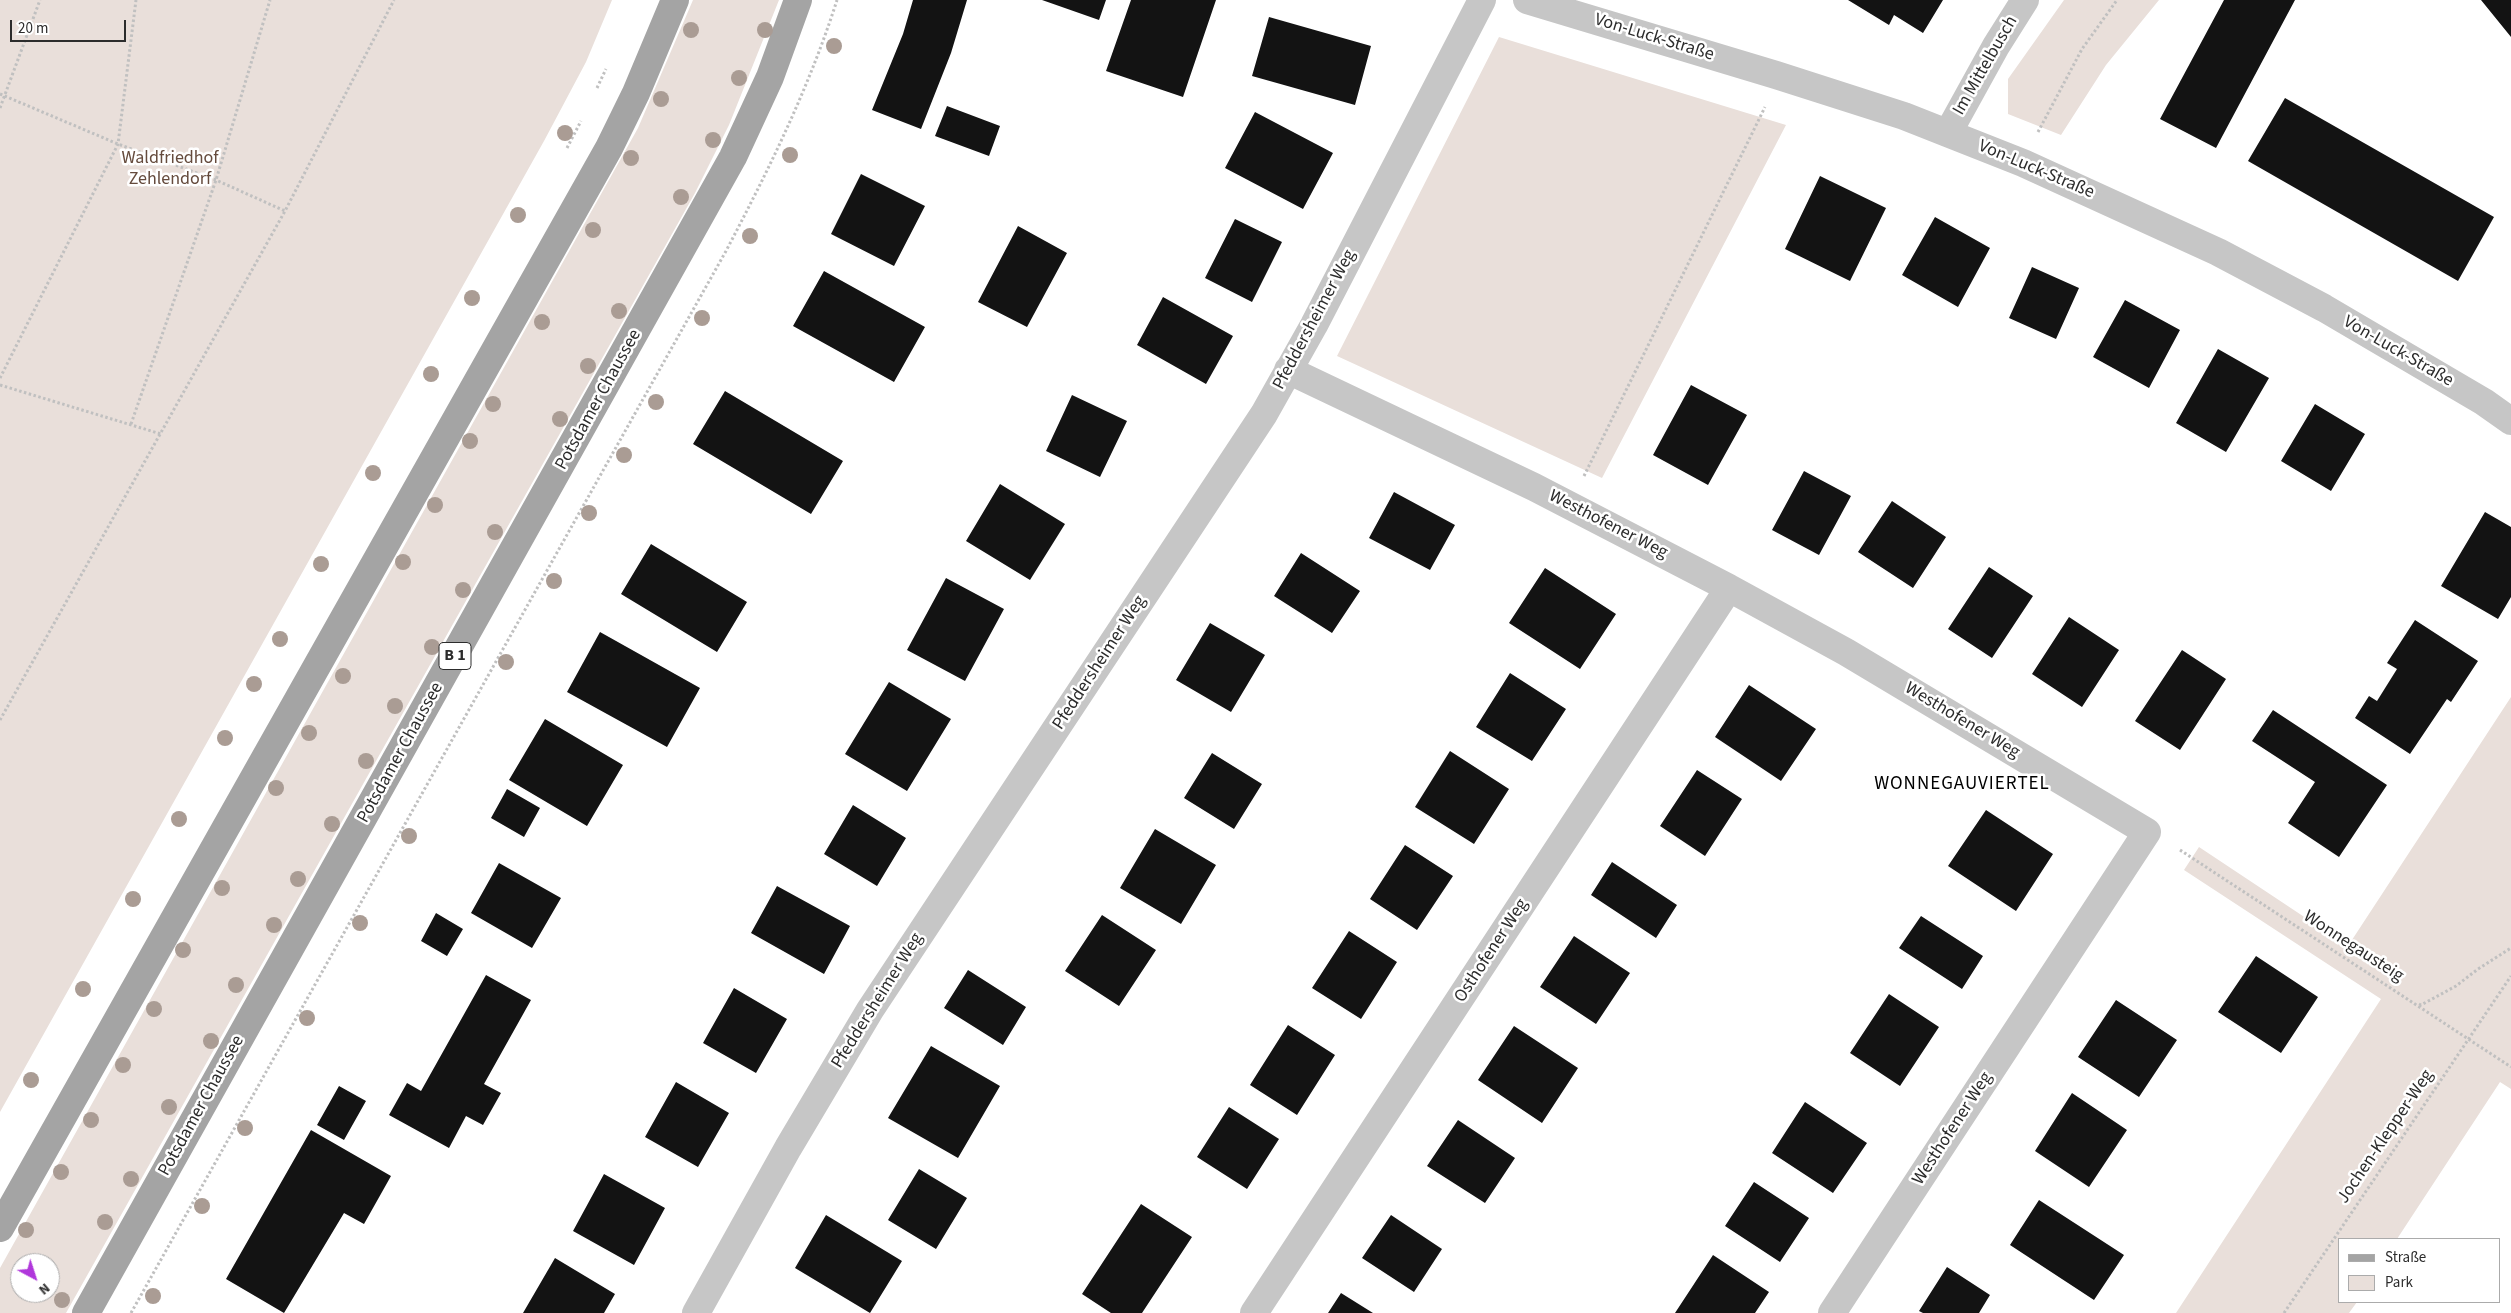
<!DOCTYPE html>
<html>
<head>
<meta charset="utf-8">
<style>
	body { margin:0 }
	#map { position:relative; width:2511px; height:1313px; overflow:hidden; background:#fff; font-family:"Source Sans 3",sans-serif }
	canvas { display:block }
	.legend { position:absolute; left:2338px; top:1238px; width:162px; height:65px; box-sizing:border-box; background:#fff; border:1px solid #ababab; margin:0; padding:6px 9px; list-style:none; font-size:15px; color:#2c2c2c }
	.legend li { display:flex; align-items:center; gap:10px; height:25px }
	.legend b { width:25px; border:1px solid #ababab }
	.north { position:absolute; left:10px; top:1253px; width:50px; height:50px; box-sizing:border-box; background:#fff; border:1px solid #ababab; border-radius:50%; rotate:140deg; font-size:14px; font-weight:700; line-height:20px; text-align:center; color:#2c2c2c }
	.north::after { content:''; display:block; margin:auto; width:18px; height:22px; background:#b037db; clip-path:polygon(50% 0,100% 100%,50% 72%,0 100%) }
	.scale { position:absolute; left:10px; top:20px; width:116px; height:22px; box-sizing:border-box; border:2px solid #2c2c2c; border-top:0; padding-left:6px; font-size:15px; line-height:18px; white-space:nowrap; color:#2c2c2c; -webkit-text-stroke:4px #fff; paint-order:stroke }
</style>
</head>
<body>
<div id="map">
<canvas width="2511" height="1313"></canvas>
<ul class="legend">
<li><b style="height:6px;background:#a4a4a4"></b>Straße</li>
<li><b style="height:14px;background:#e9dfda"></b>Park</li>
</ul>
<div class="north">N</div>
<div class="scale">20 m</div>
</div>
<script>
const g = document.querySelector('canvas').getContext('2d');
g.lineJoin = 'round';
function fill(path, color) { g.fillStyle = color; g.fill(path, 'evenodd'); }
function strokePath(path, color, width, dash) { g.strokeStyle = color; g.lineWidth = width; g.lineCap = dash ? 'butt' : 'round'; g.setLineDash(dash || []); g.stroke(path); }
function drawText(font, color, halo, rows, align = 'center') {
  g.font = font + ' "Source Sans 3",sans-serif'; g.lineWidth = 5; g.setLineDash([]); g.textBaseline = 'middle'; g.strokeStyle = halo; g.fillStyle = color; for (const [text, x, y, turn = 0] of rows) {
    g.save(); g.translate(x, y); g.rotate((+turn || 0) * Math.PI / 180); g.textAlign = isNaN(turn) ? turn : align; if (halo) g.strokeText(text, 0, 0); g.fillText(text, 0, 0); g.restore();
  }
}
fill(new Path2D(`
	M0,0H612L586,62L544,141L0,1112Z
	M693,0H779L729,125L695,193L66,1313H0V1268L638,128ZM20,1263H50V1293H20Z
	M2064,0H2159L2106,65L2061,135L2008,114V79Z
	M1499,37L1786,125L1602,478L1337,356Z
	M2511,697V1089L2500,1082L2397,1239H2340V1302H2357L2349,1313H2176L2381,999L2184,870L2199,847L2348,946Z`), '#e9dfda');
fill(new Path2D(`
	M913,0H967L951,53L921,129L872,110L903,34Z
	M1042,0H1106L1099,20Z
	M1131,0H1216L1183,97L1106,71Z
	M1848,0H1943L1923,33L1894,15L1889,25Z
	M2224,0H2295L2216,148L2160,119Z
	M2481,0H2511V37Z
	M1269,17L1371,46L1355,105L1252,76Z
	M2285,98L2494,217L2458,281L2248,161Z
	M947,106L1000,126L989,156L935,136Z
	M1255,112L1333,153L1303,209L1225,168Z
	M861,174L925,206L894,266L831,234Z
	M1820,176L1886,208L1850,281L1785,249Z
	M1935,217L1990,248L1958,307L1902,275Z
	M1235,219L1282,242L1252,302L1205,278Z
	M1018,226L1067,253L1027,327L978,302Z
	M2032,267L2079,288L2056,339L2009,318Z
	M824,271L925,327L894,382L793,326Z
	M1163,297L1233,336L1206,384L1137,345Z
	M2125,300L2180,330L2149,388L2093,357Z
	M2218,349L2269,378L2226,452L2176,423Z
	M1691,385L1747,415L1708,485L1653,455Z
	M725,391L843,461L811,514L693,444Z
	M1072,395L1127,421L1100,477L1046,451Z
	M2315,404L2365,434L2331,491L2281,461Z
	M1804,471L1851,496L1819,555L1772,530Z
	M1000,484L1065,524L1030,580L966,541Z
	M1394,492L1455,525L1430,570L1369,538Z
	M1892,501L1946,537L1913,588L1858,552Z
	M2485,512L2511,527V597L2498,619L2441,586Z
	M651,544L747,602L717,652L621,594Z
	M1301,553L1360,591L1332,633L1274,596Z
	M1989,567L2033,596L1992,658L1948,629Z
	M1545,568L1616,614L1580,669L1509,623Z
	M946,578L1004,609L965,681L907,650Z
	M2069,617L2119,650L2082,707L2032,674Z
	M2415,620L2478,661L2451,702L2447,699L2410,754L2355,718L2369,696L2377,701L2397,669L2387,663Z
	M1210,623L1265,655L1231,712L1176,680Z
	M600,632L700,688L667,747L567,692Z
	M2182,650L2226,679L2180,750L2135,721Z
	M1510,673L1566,709L1532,761L1476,727Z
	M889,682L951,719L907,791L845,754Z
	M1749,685L1816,729L1781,781L1715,737Z
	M2273,710L2387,785L2339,857L2288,823L2315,782L2252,741Z
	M545,719L623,765L587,826L509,780Z
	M1450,751L1509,789L1474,844L1415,807Z
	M1212,753L1262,784L1234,829L1184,798Z
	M1697,770L1742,799L1705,856L1660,826Z
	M507,789L540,808L524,837L491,818Z
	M853,805L906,838L877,886L824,854Z
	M1986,810L2053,854L2016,911L1948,866Z
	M1155,829L1216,865L1181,924L1120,888Z
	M1405,845L1453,876L1417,930L1370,899Z
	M1612,862L1677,905L1656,938L1591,895Z
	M499,863L561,898L532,948L471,913Z
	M777,886L850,926L824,974L751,933Z
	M436,913L463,929L447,956L421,941Z
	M1102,915L1156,950L1119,1006L1065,971Z
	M1921,916L1983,956L1962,989L1899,948Z
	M1349,931L1397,962L1361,1019L1312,988Z
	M1574,936L1630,973L1596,1024L1540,987Z
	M2256,956L2318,997L2281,1053L2218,1012Z
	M968,970L1026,1007L1003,1045L944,1008Z
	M486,975L531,1000L484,1084L501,1093L483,1125L466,1116L449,1148L389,1115L407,1083L421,1091Z
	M734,988L787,1019L756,1073L703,1043Z
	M1889,994L1939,1027L1900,1086L1850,1053Z
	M2116,1000L2177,1040L2139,1097L2078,1057Z
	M1288,1025L1335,1055L1297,1115L1250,1085Z
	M1514,1026L1578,1068L1542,1123L1478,1080Z
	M931,1046L1000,1086L958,1158L888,1118Z
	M676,1082L729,1113L698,1167L645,1137Z
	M339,1086L366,1101L344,1140L317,1125Z
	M2072,1093L2127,1130L2089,1187L2035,1151Z
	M1805,1102L1867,1143L1833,1193L1772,1153Z
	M1229,1107L1279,1139L1247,1189L1197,1157Z
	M1458,1120L1515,1158L1485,1203L1427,1166Z
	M311,1130L391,1176L364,1224L344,1213L284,1313L226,1279Z
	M919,1169L967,1198L936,1249L888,1220Z
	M604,1174L665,1208L634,1265L573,1231Z
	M1754,1182L1809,1218L1780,1262L1725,1226Z
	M2039,1200L2124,1255L2094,1300L2010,1245Z
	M1141,1204L1192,1237L1142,1313H1111L1082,1294Z
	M826,1215L902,1261L870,1313L795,1268Z
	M1391,1215L1442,1249L1414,1292L1362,1258Z
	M1713,1255L1769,1292L1755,1313H1675Z
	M555,1258L615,1294L604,1313H523Z
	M1947,1267L1990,1295L1979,1313H1923L1919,1311Z
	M1341,1293L1373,1313H1328Z`), '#131313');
strokePath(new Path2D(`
	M597,88L606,69
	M0,94L118,144L216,180L285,211
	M0,108L40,0
	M2038,132L2082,49L2117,0
	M567,148L581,121
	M0,378L118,144L136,0
	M0,385L161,434
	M131,424L216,180L270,0
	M1584,476L1765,107
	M0,720L285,211L394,0
	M2180,850L2511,1067
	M2419,1004L2421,1005L2456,986L2478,969L2511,948
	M131,1313L726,251C769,169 809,88 837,0
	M2284,1313L2511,976`), '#c0c0c0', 3, [2.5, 2.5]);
strokePath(new Path2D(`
	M1527,0L1776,75L1904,116L2023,163L2218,252L2324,308L2484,402L2511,421
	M1948,133L1996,46L2025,0
	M1288,370L1534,487L1729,588L1846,652L2147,832L1832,1313
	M696,1313L788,1148L870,1010L1264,414L1314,325L1482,0
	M1254,1313L1729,588`), '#c6c6c6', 28);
strokePath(new Path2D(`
	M0,1228L609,148L636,93L675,0
	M86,1313L733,157L770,77L798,0`), '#a4a4a4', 28);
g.fillStyle = '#aa9c94';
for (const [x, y] of [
	[691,30],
	[765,30],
	[834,46],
	[739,78],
	[661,99],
	[565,133],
	[713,140],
	[790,155],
	[631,158],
	[681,197],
	[518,215],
	[593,230],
	[750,236],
	[472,298],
	[619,311],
	[702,318],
	[542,322],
	[588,366],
	[431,374],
	[656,402],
	[493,404],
	[560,419],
	[470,441],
	[624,455],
	[373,473],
	[435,505],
	[589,513],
	[495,532],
	[403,562],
	[321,564],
	[554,581],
	[463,590],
	[280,639],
	[432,647],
	[506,662],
	[343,676],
	[254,684],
	[395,706],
	[309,733],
	[225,738],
	[366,761],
	[276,788],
	[179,819],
	[332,824],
	[409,836],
	[298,879],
	[222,888],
	[133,899],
	[360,923],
	[274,925],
	[183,950],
	[236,985],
	[83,989],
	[154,1009],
	[307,1018],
	[211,1041],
	[123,1065],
	[31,1080],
	[169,1107],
	[91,1120],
	[245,1128],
	[61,1172],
	[131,1179],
	[202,1206],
	[105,1222],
	[26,1230],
	[153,1296],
	[62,1300]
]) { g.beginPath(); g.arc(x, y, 8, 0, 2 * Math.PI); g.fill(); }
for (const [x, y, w] of [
	[455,656,32]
]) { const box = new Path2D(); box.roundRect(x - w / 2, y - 13.5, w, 27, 4); g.fillStyle = '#fff'; g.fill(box); strokePath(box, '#2c2c2c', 1); }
drawText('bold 16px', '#2c2c2c', null, [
	["B 1",455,656]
]);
drawText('18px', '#2c2c2c', '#fff', [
	["Von-Luck-Straße",1654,38,17],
	["Im Mittelbusch",1986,66,-60],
	["Von-Luck-Straße",2036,170,23],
	["Pfeddersheimer Weg",1315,320,-62],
	["Von-Luck-Straße",2398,352,30],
	["Potsdamer Chaussee",599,400,-61],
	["Westhofener Weg",1608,525,27],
	["Pfeddersheimer Weg",1100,663,-57],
	["Westhofener Weg",1962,721,31],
	["Potsdamer Chaussee",401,753,-61],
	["Wonnegausteig",2353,947,33],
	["Osthofener Weg",1492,951,-57],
	["Pfeddersheimer Weg",878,1001,-58],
	["Potsdamer Chaussee",202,1106,-61],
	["Westhofener Weg",1953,1129,-57],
	["Jochen-Klepper-Weg",2386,1137,-56]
]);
drawText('18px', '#654b3d', '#fff', [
	["Waldfriedhof",170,159],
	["Zehlendorf",170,180]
]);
g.letterSpacing = '1px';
drawText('19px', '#000', '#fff', [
	["WONNEGAUVIERTEL",1962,785]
]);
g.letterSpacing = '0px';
</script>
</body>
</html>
